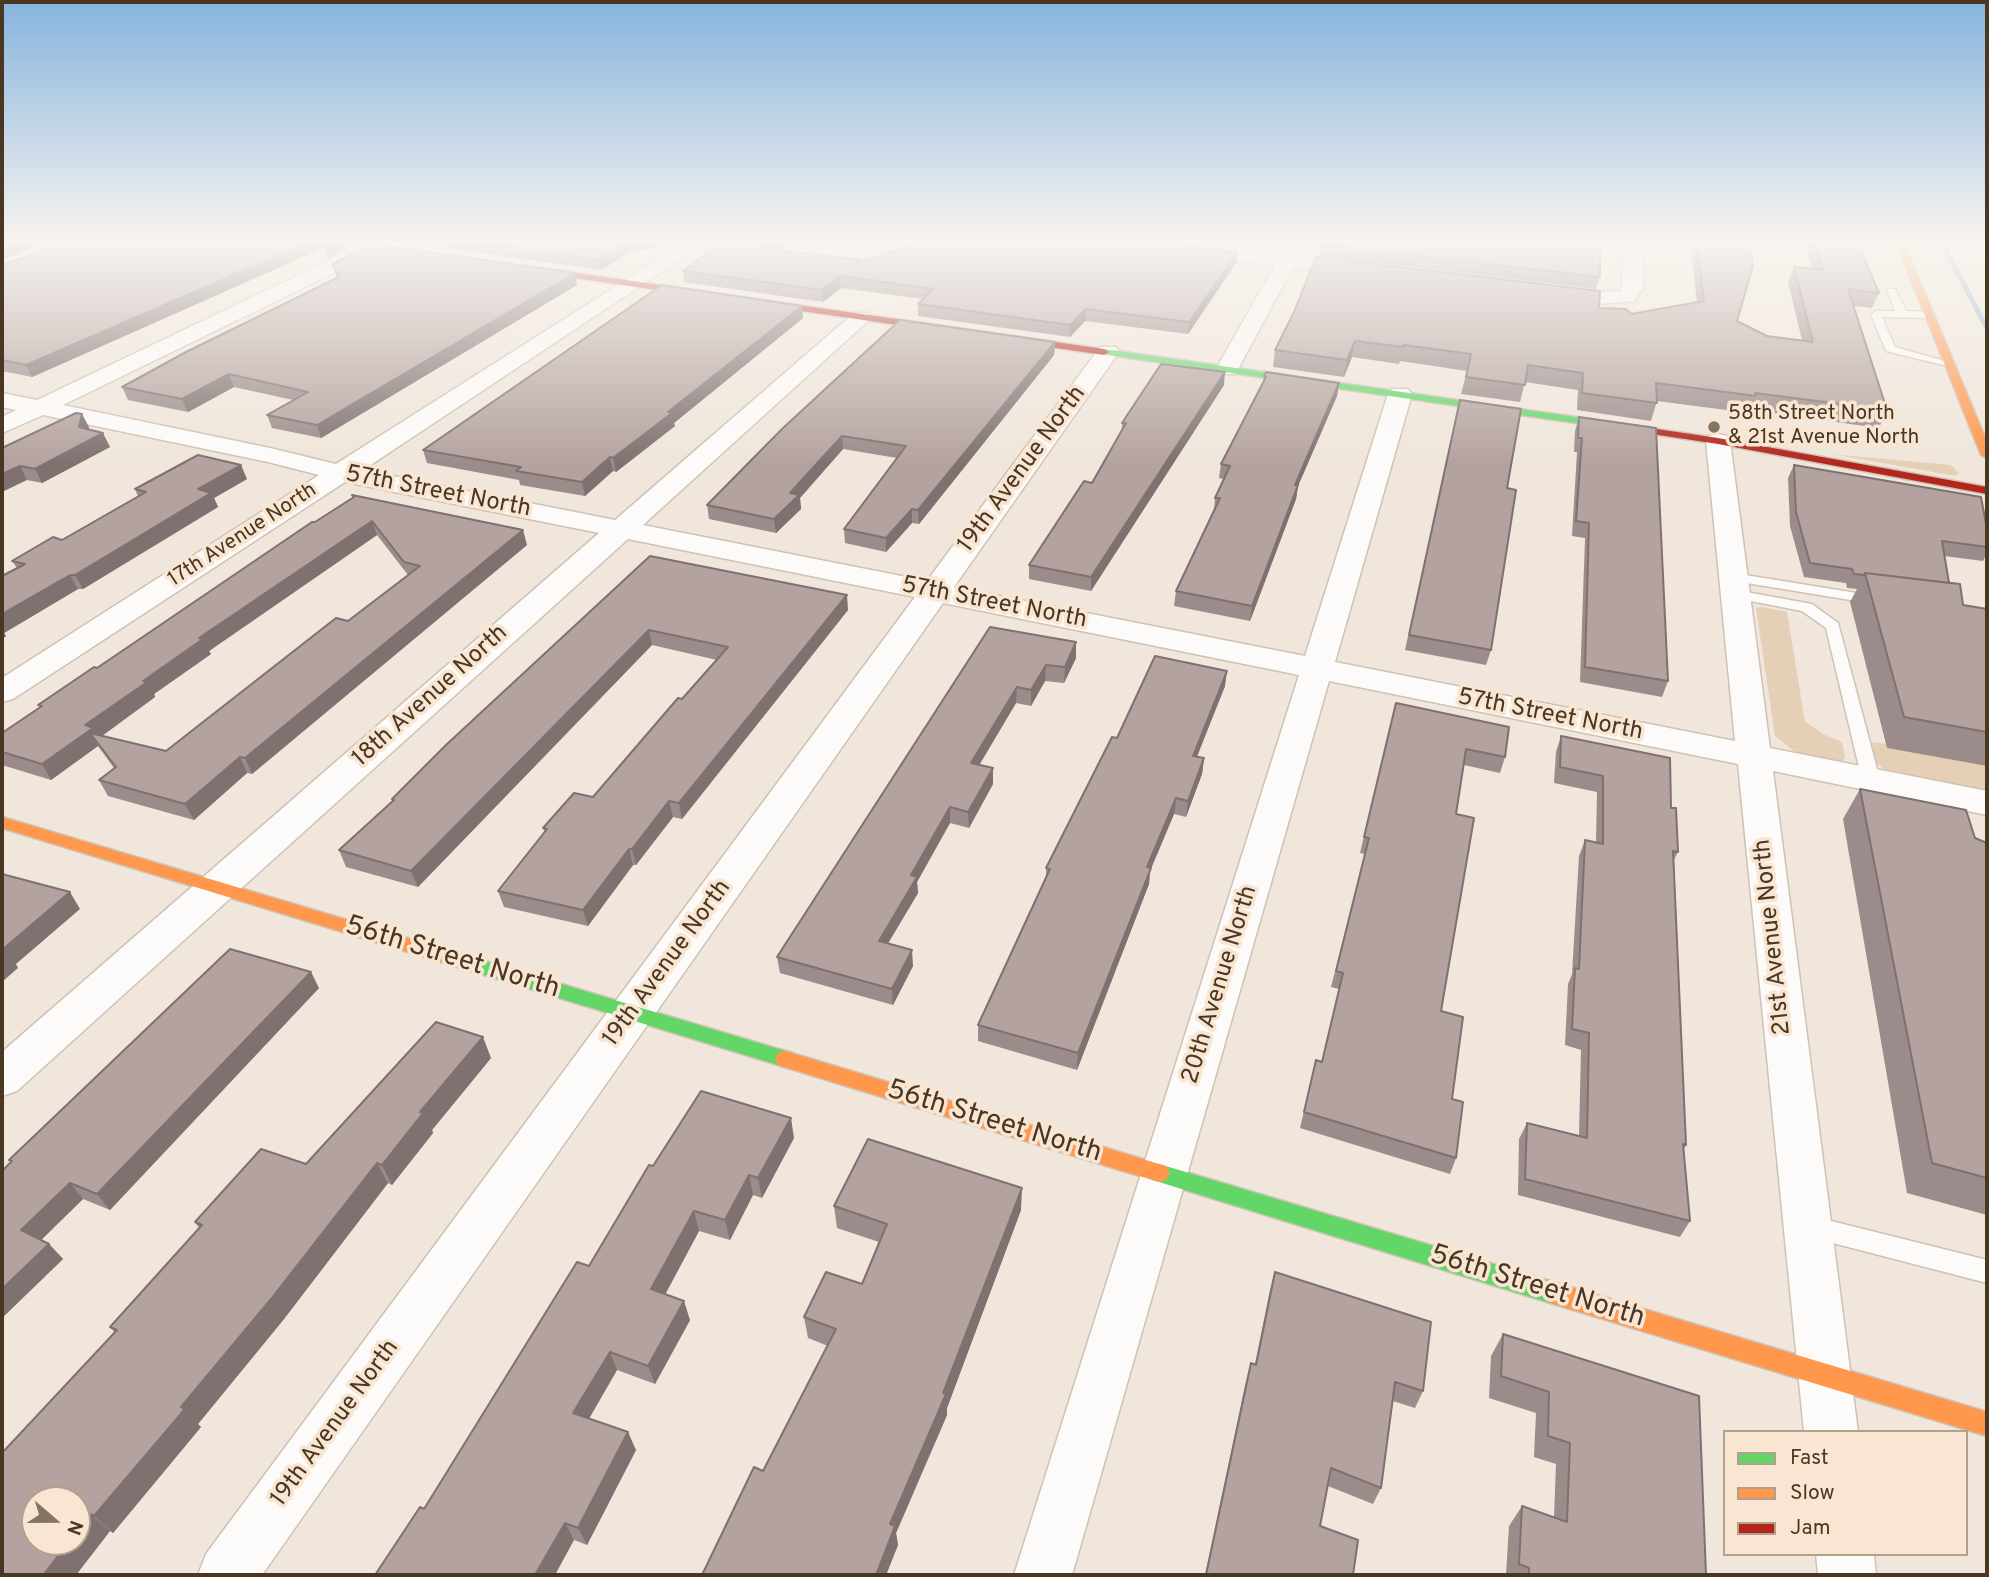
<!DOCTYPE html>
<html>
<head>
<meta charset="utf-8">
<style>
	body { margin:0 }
	#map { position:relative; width:1989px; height:1577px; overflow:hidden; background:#f0e6db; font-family:Overpass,sans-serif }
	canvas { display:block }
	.frame { position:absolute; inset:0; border:4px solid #4a3723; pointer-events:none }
	.legend { position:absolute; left:1723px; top:1430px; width:245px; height:126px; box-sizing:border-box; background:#f9e6d2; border:2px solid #b3a08c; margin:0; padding:9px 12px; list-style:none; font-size:21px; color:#4a3723 }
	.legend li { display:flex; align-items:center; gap:14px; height:35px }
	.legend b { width:35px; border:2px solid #b3a08c }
	.north { position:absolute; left:21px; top:1486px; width:70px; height:70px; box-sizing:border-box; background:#f9e6d2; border:2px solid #b3a08c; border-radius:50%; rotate:110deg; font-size:19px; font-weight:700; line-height:28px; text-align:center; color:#4a3723 }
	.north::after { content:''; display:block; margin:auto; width:24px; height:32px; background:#847463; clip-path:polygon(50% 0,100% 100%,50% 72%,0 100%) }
</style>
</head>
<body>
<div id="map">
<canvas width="1989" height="1577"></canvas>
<div class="frame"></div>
<ul class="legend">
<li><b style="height:9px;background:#63d668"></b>Fast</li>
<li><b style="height:9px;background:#ff974d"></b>Slow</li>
<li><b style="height:9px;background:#b3261e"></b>Jam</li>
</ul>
<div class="north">N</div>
</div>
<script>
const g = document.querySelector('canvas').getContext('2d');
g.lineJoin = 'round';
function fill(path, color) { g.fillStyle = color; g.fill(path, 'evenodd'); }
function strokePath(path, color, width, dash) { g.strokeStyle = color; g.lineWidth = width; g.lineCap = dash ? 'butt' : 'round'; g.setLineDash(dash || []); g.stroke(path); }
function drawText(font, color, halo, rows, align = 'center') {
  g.font = font + ' Overpass,sans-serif'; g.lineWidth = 7; g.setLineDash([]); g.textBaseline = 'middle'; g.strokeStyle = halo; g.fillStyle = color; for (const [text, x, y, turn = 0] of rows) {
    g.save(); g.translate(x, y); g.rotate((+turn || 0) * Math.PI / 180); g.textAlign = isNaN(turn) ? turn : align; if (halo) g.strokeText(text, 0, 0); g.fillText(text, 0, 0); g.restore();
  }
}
fill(new Path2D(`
	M1831,454L1951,465L1959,473L1956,476Z
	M1761,607L1787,612L1805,722L1825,735L1842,742L1845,758L1842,761L1795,752L1775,736L1756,608Z
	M1872,742L1886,744L1887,748L1987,766V790L1884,769L1876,763Z`), '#e6cfb7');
fill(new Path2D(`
	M1939,243H1945L1987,323V330L1984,328Z`), '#94b3d0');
const lane = new Path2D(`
	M1887,289H1895L1906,311L1930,312L1935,315L1930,318L1882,317L1895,347L1955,364V368L1886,351L1871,314L1876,311H1895Z
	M1733,573L1875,596L1882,600L1875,604L1728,580V574Z
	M1735,590L1812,604L1838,623L1880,780L1877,784H1865L1862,780L1826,628L1802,611L1730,597L1728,594Z
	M1811,1216L1987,1260V1283L1802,1235L1799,1227L1802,1219Z`);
const street = new Path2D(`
	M366,243H381L383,246L381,250L63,405L270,448L336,464L684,243H705L363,470L615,520L854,313H868L871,317L868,321L643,525L927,581L1100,347H1116L1119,352L954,587L1305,656L1388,394L1392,389H1408L1412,394L1335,662L1735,741L1706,441L1709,436L1718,434L1727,436L1730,441L1770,748L1987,791V815L1773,771L1858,1432H1804L1738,764L1329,681L1072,1575H1014L1299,675L943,603L262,1575H198L206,1554L915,597L628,539L17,1091L2,1096V1052L599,533L345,482L13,699L2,702V678L319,475L268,462L43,415L2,433V417L16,410L2,407V393L37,400Z
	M1133,243H1187L1359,263L1369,269L1359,275L1293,267L1238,369L1235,374H1219L1216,369L1275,265L1142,249Z
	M1625,243H1643V288L1634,301L1598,304L1554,299L1547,297L1544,293L1547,289L1554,287L1598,292L1621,291Z
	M1816,1554H1874L1876,1575H1818Z`);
const fast = new Path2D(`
	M347,243H367L425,253L421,256Z
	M1104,349L1596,420L1601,423L1596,426L1101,354L1099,352Z
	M441,948L785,1051L792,1053L795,1059L792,1065L785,1067L435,960L432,955L435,950Z
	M1159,1164L1557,1283L1565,1286L1568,1294L1565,1302L1557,1305L1159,1182L1152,1180L1148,1173L1152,1166Z`);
const slow = new Path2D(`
	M1896,243H1904L1987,442V458L1981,455Z
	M2,817L441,948L447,950L450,955L447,960L441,962L2,828Z
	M785,1051L1159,1164L1166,1166L1170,1173L1166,1180L1159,1182L778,1065L775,1059L778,1053Z
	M1557,1283L1987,1412V1436L1557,1305L1549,1302L1546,1294L1549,1286Z`);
const jam = new Path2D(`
	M522,265L1104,349L1109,352L1104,355L519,270V266Z
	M1596,420L1718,438L1987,487V494L1718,444L1592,425V421Z`);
strokePath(lane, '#cec2b3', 3);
strokePath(street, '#cec2b3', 3);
strokePath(fast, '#cec2b3', 3);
strokePath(slow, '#cec2b3', 3);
strokePath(jam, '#cec2b3', 3);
fill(lane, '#fdfbfa');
fill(street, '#fdfbfa');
fill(fast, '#63d668');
fill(slow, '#ff974d');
fill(jam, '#b3261e');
fill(new Path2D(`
	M63,243H343L345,250L328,258L323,248L32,377L2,371V265Z
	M410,243H681L630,252L601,270Z
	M720,243H791L779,250L861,260V262L914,244L912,243H1163L1238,252L1236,263L1188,334L1085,321L1070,337L918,316V304L923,299L841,288L823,302L684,282L683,271Z
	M1208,243H1250L1247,247Z
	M1283,243H1600V277L1596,289L1320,256L1321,247Z
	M1690,243H1749L1737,321L1767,336L1802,340L1788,282L1794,267L1812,269L1805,243H1858L1879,293L1872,308L1854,306L1887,410L1879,428L1750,410L1749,413L1657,401L1651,421L1577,410L1578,390L1525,382L1520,402L1461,394L1467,371L1400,361L1399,364L1352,357L1344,377L1273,367L1275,350L1599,308L1631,314L1697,302Z
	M332,264L577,285L321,438L272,428L267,415L293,400L234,387L188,412L128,400L122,387L337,278Z
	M802,306L803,318L674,423L675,426L616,472L613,471L585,496L520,485L519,480L427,463L423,450Z
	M1055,342L1054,355L919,524L912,523L886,552L845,543L844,529L897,458L843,449L800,498L801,509L776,533L709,519L707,505L783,428Z
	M1264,376L1339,383L1337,396L1298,486L1296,499L1250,621L1174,606L1176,591L1214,512L1215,498L1224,479L1219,478L1221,464L1263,384Z
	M1224,385L1091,591L1029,579V565L1092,483L1122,431V423Z
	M1460,400L1507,488L1491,650L1486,665L1405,650Z
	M1579,417L1668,681L1662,697L1580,682L1585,538L1572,536L1577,452H1574L1575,431Z
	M89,427L88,430L110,447L42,483L27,480L2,448Z
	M1794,465L1987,529V553L1983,561L1944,556L1949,583L1963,605L1987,609V766L1887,748L1850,602L1857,589L1847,588L1846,583L1804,577L1790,526L1788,478Z
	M247,479L214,498L218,507L83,589H78L4,633L6,636L2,639V576L17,568L12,561L62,540L138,496L135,489Z
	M352,495L527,545L252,774L247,773L194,820L108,796L99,780L114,768L98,746L51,780L2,765V733L40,707L38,705L97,668L353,497ZM377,535L408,575L348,621L166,751L102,736L155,697L154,694L211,654L209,651Z
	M650,556L848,610L682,819L673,817L636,865H633L588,926L504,907L498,891L545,833L543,828L593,797L717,660L652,645L418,887L346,867L339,850L392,801V799Z
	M990,627L1076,642V658L1064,683L1045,681L1031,706L1016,703L979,765L993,768V784L969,828L950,823L917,882L918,893L888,943L913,966L893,1005L780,973L777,957Z
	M1225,686L1196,757L1204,758L1202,774L1186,817L1174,814L1150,871L1149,884L1077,1070L978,1041V1025L1046,876V868L1117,738Z
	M1396,703L1505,757L1500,773L1464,765L1456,814L1441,1011L1452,1099L1456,1158L1450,1174L1300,1128L1316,1060L1322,1062L1339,989L1331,987L1365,854L1360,853Z
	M1561,736L1671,808L1678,852L1674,860L1686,1145L1684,1149L1690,1221L1680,1237L1518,1195L1519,1139L1527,1123L1579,1136L1581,1050L1565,1045L1568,984L1572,974L1579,856L1585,840L1596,843L1597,792L1554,783L1556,752Z
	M1860,789L1987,843V1215L1907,1193L1843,819Z
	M319,988L110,1210L83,1199L41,1240L49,1244L63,1259L2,1318V1171L11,1163L9,1160Z
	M491,1058L432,1130L433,1133L392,1185L388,1183L284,1319L198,1424L201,1427L113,1533L110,1531L76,1575H2L115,1333L110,1327L199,1228L195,1222L306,1164Z
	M794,1138L762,1198L753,1195L730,1240L699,1231L665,1294L690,1320L655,1384L617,1370L589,1418L636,1450L587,1545L574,1540L424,1509L589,1266L653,1166Z
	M834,1206L1021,1210L947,1408V1415L896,1533L898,1545L886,1575H702L763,1471L828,1346L808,1338L804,1317L862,1284L879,1242L837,1228Z
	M1275,1272L1423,1391L1415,1408L1393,1401L1381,1488L1373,1504L1328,1486L1320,1526L1353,1575H1205L1246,1381L1251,1363L1255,1364L1270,1290Z
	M1503,1334L1706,1575H1506L1509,1526L1522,1506L1554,1517L1556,1464L1534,1457L1536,1413L1489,1398L1491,1356Z`), '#9b8b8a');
fill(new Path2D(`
	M14,243H46L2,260V248Z
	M307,243H321L323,248L32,377L26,365Z
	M335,243H343L345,250L328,258L325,248Z
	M626,243H681L630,252L601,270L599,260Z
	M771,243H791L763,259L762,248Z
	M1238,252L1236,263L1188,334L1189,322Z
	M575,273L577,285L321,438L317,425Z
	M840,276L841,288L823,302L822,290Z
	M802,306L803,318L674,423L675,426L616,472L613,458L668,412Z
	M1086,309L1085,321L1070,337V325Z
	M1355,341L1352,357L1344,377L1347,360Z
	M1055,342L1054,355L919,524L918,510Z
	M1225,372L1224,385L1091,591V577Z
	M229,374L234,387L188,412L182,399Z
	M1339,383L1337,396L1298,486L1296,499L1250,621L1252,606L1295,485Z
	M82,414L89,427L86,441L79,427Z
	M103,433L110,447L42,483L35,469Z
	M842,436L843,449L800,498L801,509L776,533L774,519L790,493Z
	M610,457L613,471L585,496L582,482Z
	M241,465L247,479L214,498L218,507L83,589L75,575L198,489Z
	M20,466L27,480L2,492V474Z
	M912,509V523L886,552V538Z
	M372,521L377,535L209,651L211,654L154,694L155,697L99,738L90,733L98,746L51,780L42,764L85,725L199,638Z
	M523,530L527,545L252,774L245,758Z
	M70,575L78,589L4,633L6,636L2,639V614Z
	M847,595L848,610L682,819L679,803Z
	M649,630L652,645L418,887L411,871Z
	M1076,642V658L1064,683L1065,667Z
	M1046,665L1045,681L1031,706V690Z
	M1227,671L1225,686L1191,772L1193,756Z
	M1017,687L1016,703L971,779V763Z
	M240,757L247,773L194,820L185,804Z
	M1204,758L1202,774L1186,817L1188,801Z
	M993,768V784L969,828L968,812Z
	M1176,798L1174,814L1150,871L1149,884L1077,1070L1078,1053L1147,867Z
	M669,801L673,817L636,865L632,849Z
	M950,807V823L917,882L918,893L880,957L879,941L911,875Z
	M629,849L633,865L588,926L583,910Z
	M70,892L80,909L16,964L18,968L2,982V950Z
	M912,950L913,966L893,1005L892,989Z
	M311,972L319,988L110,1210L97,1194Z
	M483,1037L491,1058L432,1130L433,1133L392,1185L382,1165L420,1112Z
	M791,1118L794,1138L762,1198L758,1178Z
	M377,1163L388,1183L284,1319L198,1424L201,1427L113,1533L94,1516Z
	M749,1175L753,1195L730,1240L725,1220Z
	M70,1183L83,1199L35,1246L21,1230Z
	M1022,1188L1021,1210L947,1408V1415L896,1533L898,1545L886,1575H876L890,1524L943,1393Z
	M694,1211L699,1231L658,1308L651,1289Z
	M49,1244L63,1259L2,1318V1289Z
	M684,1301L690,1320L655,1384L648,1366Z
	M610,1352L617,1370L582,1431L573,1413Z
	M628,1432L636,1450L587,1545L578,1528Z
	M90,1514L110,1531L76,1575H43L69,1542H77V1531Z
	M565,1523L574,1540L555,1575H535Z`), '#7e7170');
const building = new Path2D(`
	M2,243H14L2,248Z
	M63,243H307L26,365L2,360V265Z
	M322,243H335L325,248Z
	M479,243H626L599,260Z
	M720,243H771L762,248L861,260L856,263L919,243H1163L1238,252L1189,322L1086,309L1070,325L918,304L933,289L840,276L822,290L683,271Z
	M1322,243H1600V277L1322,245Z
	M1697,243H1749L1753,266L1737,321L1767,336L1813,342L1794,267L1823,270L1815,243H1858L1879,293L1848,289L1887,410L1755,393L1756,396L1656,383L1657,403L1582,393L1583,373L1528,365L1525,385L1466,377L1471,354L1404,345L1403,347L1355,341L1347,360L1275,350L1294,312L1316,257L1600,291L1599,308L1626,309L1631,314L1704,301Z
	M373,244L575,273L317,425L267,415L308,392L229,374L182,399L122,387L186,352L339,277L332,264Z
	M662,285L802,306L668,412L672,413L613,458L610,457L582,482L516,471L521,467L423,450Z
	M900,320L1055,342L918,510L912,509L886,538L844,529L906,446L842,436L790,493L799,495L774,519L707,505L783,428Z
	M1161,364L1225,372L1091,577L1029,565L1084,481L1092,483L1126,423H1122Z
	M1266,372L1339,383L1295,485H1298L1252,606L1176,591L1220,498H1215L1230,466L1221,464L1266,377L1264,376Z
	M1460,400L1521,409L1507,488L1516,490L1491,650L1409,635Z
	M76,413L82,414L79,427L103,433L35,469L20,466L2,474V448Z
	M1579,417L1656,428L1668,681L1585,667L1589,523L1576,521L1582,438H1578Z
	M198,455L241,465L198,489L211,493L75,575H70L2,614V576L25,564L12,561L53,537L62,540L146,492L135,489Z
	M1794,465L1981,497L1987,529V547L1942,541L1949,583L1865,573L1864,575L1854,574L1852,569L1810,563L1796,512Z
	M352,495L523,530L245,758L240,757L185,804L99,780L116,767L90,733L166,751L336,618L348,621L420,566L404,562L372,521L199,638L203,639L143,681L147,682L85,725L93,728L42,764L2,752V733L42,706L38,705L94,667L97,668L312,522H315L354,497Z
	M650,556L847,595L679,803L669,801L632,849H629L583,910L498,891L547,829L543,828L574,793L593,797L678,698L682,699L728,647L649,630L411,871L339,850L394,800L392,799L446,745Z
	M1865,573L1960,584L1963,605L1987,609V732L1904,717Z
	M990,627L1076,642L1065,667L1046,665L1031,690L1017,687L971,763L993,768L968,812L950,807L911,875L917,877L879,941L912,950L892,989L777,957Z
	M1155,656L1227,671L1193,756L1204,758L1188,801L1176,798L1147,867L1151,868L1078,1053L978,1025L1050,869L1046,868L1112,737L1117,738Z
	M1396,703L1509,727L1505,757L1466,749L1456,814L1474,818L1441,1011L1463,1017L1452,1099L1463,1102L1456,1158L1304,1112L1316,1060L1322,1062L1343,973L1336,971L1369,838L1364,837Z
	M1561,736L1670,758L1671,808H1676L1678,852L1673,851L1686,1145L1683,1144L1690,1221L1525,1179L1527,1123L1587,1138L1589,1033L1572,1029L1575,968L1579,969L1585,840L1603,844V776L1560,767Z
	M1860,789L1966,810L1975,838L1987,843V1178L1932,1163Z
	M2,874L70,892L2,950Z
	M230,949L311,972L97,1194L70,1183L21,1230L49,1244L2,1289V1171L12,1161L9,1160Z
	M436,1022L483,1037L420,1112L423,1113L382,1165L377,1163L271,1299L181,1407L185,1409L94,1516L90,1514L77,1531V1500H35V1542H69L43,1575H2V1453L117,1330L110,1327L202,1225L195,1222L261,1149L306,1164Z
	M701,1091L791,1118L758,1178L749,1175L725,1220L694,1211L651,1289L684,1301L648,1366L610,1352L573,1413L628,1432L578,1528L565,1523L535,1575H375L420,1507L424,1509L577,1262L589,1266L649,1165L653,1166Z
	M868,1139L1022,1188L943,1393L946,1394L890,1524L895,1526L876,1575H702L754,1467L763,1471L836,1329L804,1317L826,1272L862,1284L887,1224L834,1206Z
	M1275,1272L1431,1322L1423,1391L1395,1382L1381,1488L1331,1468L1320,1526L1358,1540L1353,1575H1206L1251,1363L1256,1365Z
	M1503,1334L1699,1396L1706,1575H1529V1568L1519,1564L1522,1506L1567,1522L1570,1443L1548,1436L1549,1392L1501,1376Z`);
fill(building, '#b4a2a0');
strokePath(building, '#7e7170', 2);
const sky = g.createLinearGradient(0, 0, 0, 464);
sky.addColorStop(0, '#86b4de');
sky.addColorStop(0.52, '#f8f4ef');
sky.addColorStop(1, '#f8f4ef00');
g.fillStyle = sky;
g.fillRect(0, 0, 1989, 464);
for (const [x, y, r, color] of [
	[1714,427,7,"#847463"]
]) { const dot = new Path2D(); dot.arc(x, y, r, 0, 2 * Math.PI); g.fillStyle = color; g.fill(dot); strokePath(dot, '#f9e6d2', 2.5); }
drawText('21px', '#4a3723', '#f9e6d2', [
	["58th Street North",1728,415],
	["& 21st Avenue North",1728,439]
], 'left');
drawText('21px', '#4a3723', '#f9e6d2', [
	["17th Avenue North",243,536,-33]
]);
drawText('24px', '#4a3723', '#f9e6d2', [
	["19th Avenue North",1023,470,-54],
	["57th Street North",438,493,11],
	["57th Street North",994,604,11],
	["18th Avenue North",431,697,-42],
	["57th Street North",1550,716,11],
	["21st Avenue North",1774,937,-96],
	["19th Avenue North",668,964,-54],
	["20th Avenue North",1221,985,-73],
	["19th Avenue North",336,1424,-54]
]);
drawText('28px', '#4a3723', '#f9e6d2', [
	["56th Street North",452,959,17],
	["56th Street North",994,1123,17],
	["56th Street North",1537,1288,17]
]);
</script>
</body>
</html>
